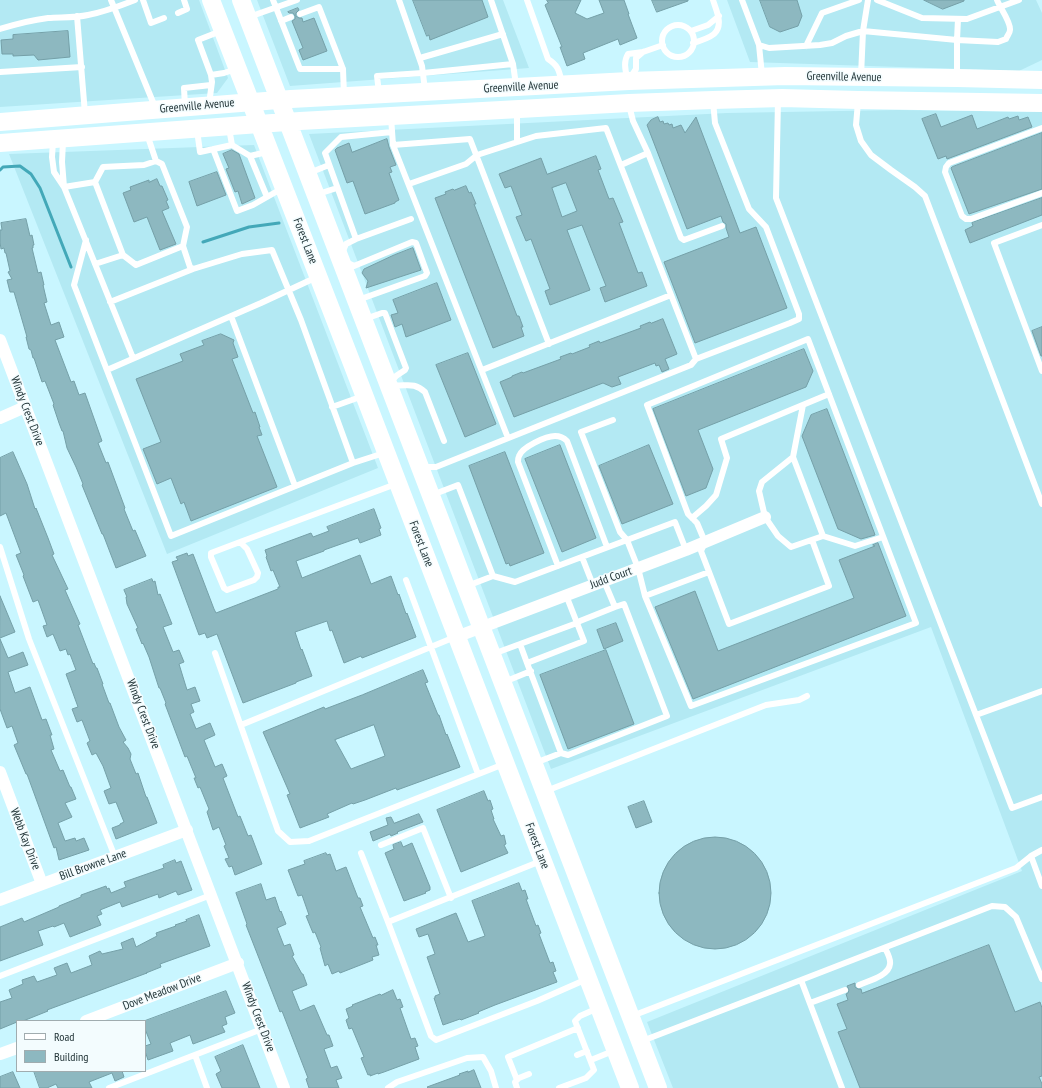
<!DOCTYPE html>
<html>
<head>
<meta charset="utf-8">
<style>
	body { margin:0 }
	#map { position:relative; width:1042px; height:1088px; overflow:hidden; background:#c9f6ff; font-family:"PT Sans Narrow",sans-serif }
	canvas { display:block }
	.legend { position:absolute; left:16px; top:1020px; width:130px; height:52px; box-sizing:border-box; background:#f3fcfe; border:1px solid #a0acaf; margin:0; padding:5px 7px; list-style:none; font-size:12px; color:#233538 }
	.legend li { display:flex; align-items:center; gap:8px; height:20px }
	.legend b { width:20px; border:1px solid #a0acaf }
</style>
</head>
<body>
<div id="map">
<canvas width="1042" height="1088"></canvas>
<ul class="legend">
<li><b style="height:5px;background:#fff"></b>Road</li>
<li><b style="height:11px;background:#8db8c0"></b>Building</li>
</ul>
</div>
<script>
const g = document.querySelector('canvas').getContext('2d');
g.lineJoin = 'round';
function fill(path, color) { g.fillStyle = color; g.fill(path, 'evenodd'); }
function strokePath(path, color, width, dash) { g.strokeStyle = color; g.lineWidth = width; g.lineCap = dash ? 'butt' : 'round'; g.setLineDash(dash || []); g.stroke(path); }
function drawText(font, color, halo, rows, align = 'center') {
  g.font = font + ' "PT Sans Narrow",sans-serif'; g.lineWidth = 3; g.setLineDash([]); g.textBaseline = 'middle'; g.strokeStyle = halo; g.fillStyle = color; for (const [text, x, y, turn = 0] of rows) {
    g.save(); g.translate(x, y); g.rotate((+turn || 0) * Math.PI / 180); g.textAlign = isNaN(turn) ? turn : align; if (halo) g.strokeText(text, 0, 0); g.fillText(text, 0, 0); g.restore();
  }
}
fill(new Path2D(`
	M0,0H199L228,78L217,93L0,107Z
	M257,0H503L529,68L290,86Z
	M727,0H1036L1042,13V60L1019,71L750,62Z
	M898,110L1042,112V1088H673L647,1022L1022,871L931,627L551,769L309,134L727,113Z
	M254,145L378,468L167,554L9,154Z`), '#b3e9f3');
strokePath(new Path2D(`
	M0,170L3,167L20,166L31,174L40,188L71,267
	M203,242L249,227L279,223`), '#43a8b8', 3);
const building = new Path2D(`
	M413,0H482L488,17L430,40L429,35L427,36Z
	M547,0H581L575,13L587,19L604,13L599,0H624L629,14H628L637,38L620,45L618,39L583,53L585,59L567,66L560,47H562L545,5L548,3Z
	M652,0H688V1L657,12Z
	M760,0H797L802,16L798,26L780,32L770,27Z
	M924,0H964V1L943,9Z
	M298,8L299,10L296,13V16L299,18H302L303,22L314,18L327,51L303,60L299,50L303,48L292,21L295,19V16L293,13H289L288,12Z
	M68,31L70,57L38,60L34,55L13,56V54H2L1,40L13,39V35Z
	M936,114L941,127L972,115L977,129L1008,117L1009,119L1018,116L1019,120L1028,117L1032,127L947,159L946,156L938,159L922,119Z
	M658,117L660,122L663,121L664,124L668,123L669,125L672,124L673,128L681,125L685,133L696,117L740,233L756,227L787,308L695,343L664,262L729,237L726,228V224L723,222L721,216L687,229L647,125L651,120Z
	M1042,133V189L969,214L951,168L952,167Z
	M387,139L389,147L396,165L390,167L392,172L389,173L399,200L395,202V203L365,214L353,181L347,183L335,150L337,148L349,143L352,152Z
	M232,150L239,154L255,198L242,204L238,191L235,192L226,169L229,168L223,154Z
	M596,156L601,169L598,170L609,199L613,198L623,222L619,223L638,273L642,272L647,286L605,302L600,288L606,286L582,225L567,230L590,290L550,305L545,291L550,289L531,239L526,241L516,217L522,215L511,186L505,188L499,174L541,158L547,174ZM566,183L577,211L562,217L552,188Z
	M217,172L226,195L197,206L189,182Z
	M157,179L160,186H162L168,200L166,201L169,208L162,211L176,244L160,250L147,217L134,222L123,193L131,190L130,187L149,180V182Z
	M466,186L469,193L471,192L476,204H474L517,316H519L523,327H521L524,336L493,348L435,198L446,194L445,192L453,189L454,190Z
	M1042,198V215L970,243L965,230L973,226L972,223Z
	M26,219L30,236L32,235L34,245H33V248H32L38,273L41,272L44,285H43L47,302L44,303L51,325L59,322L64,337L55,340L71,382L74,381L79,395L85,393L102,441L98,443L106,463L108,462L125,508L124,509L133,531L135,530L146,556L116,568L103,534H102L82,485L83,484L76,467L67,448L63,431H62L59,423L53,405L54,404L45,381L42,382L34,358H33L31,350L29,349L26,337H27L14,292H10L7,280L12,279L8,272L10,271L6,253H5L4,248L1,249L0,242V230H2L1,223Z
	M413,248L421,270L366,288L368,281L362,273L364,269L394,255Z
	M437,283L451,320L406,337L402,324L395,327L391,315L398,313L393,300Z
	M663,319L677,354L665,359L669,369L662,372L659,365L656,366L655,363L618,377L621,384L612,387L603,383L514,417L500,382L512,377V376L522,372L523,373L561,359L560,357L571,353L572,354L590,347L589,345L599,341L600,343L641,328L640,326L650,322L651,323Z
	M1042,327V356H1041L1032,331Z
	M221,334L234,340L233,343L238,357L232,359L253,413L255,412L260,427H259L262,435L257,436L277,487L191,521L184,502L181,504L171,478L157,484L143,449L161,442L136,379L183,361L180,354L204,345L202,341Z
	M804,349L813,371L806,387L698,430L713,469L706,488L686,496L653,409Z
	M468,353L496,424L465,437L436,365Z
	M827,409L874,532L875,535L861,539L838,529L802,436L811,415Z
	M560,445L596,538L562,552L525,459Z
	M649,445L673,504L622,524L599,466Z
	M13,452L27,484L35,509L36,508L48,538L54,554L52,555L68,589L65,590L80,624L78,625L93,664L94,663L96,668H97L103,684H102L109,703H110L119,727L126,740L123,742L128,748L131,754L130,759L136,774L138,773L146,797H147L157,823L116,839L112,828L120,825V824L124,822L116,802L109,804L104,791L111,788L103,766L96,753L92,755L87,743L90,741L82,720L77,722L72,709L78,707L66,674L76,670L70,654L68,655L66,649L60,651L53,634L47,637L43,626L47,625L38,600L33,602L23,576L24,575L16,555L21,553L6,513L0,516V458Z
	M505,452L544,553L510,566L509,563L506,564L469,466Z
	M374,509L381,528L379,529L381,535L360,543L358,538L324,550V551L296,561L302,578L360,555L371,584L391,576L398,595L399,594L406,614L407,613L416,637L362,658L361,656L344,663L332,630L330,631L327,621L295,632L301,650L302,649L312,676L296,682V683L243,703L217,634L207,638L205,633L199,635L172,562L178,560L176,557L187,553L188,556L193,554L214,609L216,613L278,589V587H280L273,570L271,571L266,557L267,556L265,550L311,533L313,537L329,531L327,527Z
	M878,543L906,616L693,699L655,607L695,591L718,651L854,598L839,560L875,546L873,545Z
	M152,579L153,582L155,581L158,595L160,594L172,624L163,627L173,652L179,650L184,662L179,664L187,690L195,687L200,701L191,704L194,712L190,714L196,729L210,723L215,735L204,740L215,767L222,764L227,776L223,778L238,817L240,816L248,836L251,835L262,864L235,875L232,866L229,867L225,859L229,858L224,846L226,845L219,827L213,830L207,812L209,809L200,787L198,788L194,778H196L187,756L185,757L165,704L166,703L160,688H159L149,657L143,643L142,644L136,629L138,628L127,604L126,597H127L124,590Z
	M0,596L15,632L0,638Z
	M616,623L623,641L604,649L597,630Z
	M0,639L8,658L23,652L28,665L8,672L15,693L30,687L42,720L46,719L52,735H50L54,749L51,750L60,771L63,770L70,787H71L76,799L65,803L72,817L58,823L65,841L75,838L76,841L84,838L89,850L59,860L56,847L54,848L27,774H26L14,745L18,743L12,726L7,728L0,709Z
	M606,650L634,724L568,749L540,675Z
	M423,670L428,682L425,683L438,715H439L446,735L447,734L460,767L397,790L396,788L365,800L353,804L352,803L327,814L329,817L300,828L287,795L290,794L263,732L324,707L325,709L362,695ZM374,725L385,756L351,769L335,740Z
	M484,791L488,801L490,800L493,809L491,810L494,819H493L501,836L504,835L506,844L504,845L508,853L461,872L437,810Z
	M644,801L652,822L636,828L628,807Z
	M419,814L423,822L397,832L398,833L391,836L390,834L373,841L370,832L388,825L386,818L391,817L394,823Z
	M659 893a56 56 0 1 1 112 0a56 56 0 1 1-112 0Z
	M401,842L403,847L412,843L430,887V890L425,892L426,893L404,901L385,853L394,849L393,845Z
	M326,853L327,855L330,854L336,871L346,867L358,898H360L363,906L360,907L373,938L375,937L378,945H376L379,955L372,957L373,960L363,964L340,973L339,971L332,974L328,964L325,966L320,948L321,947L315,932L313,933L306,916L309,915L302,895L298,896L288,870L305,864L304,861Z
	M175,860L176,863L181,861L192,890L178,895L176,891L159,898L158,894L122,907L120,902L100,910L102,914L97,916L101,925L70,937L64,923L54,927L53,926L38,931L43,945L0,961V927L22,918L24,922L59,907V906L81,897V895L106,886L107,889L109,888L111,893L126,887L124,882L164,868L163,865Z
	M519,883L522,891L525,890L528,899H526L536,926L538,925L541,933L539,934L550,963L553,962L556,971L553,972L557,982L495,1005L478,1012L479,1013L461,1020L460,1019L443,1025L434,998H435V996L440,994L427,957L435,954L428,934L419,937L416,929L456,913L468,942L485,936L472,901Z
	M261,884L266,900L275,897L280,912L281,911L286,924L277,928L284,946L290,944L294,955L292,956L302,974H303L307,985L292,991L300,1011L314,1005L327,1035H329L333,1046L324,1049L331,1068L337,1066L342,1078L336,1080L339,1088H309L306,1079L308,1078L282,1011L280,1012L246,925L247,924L236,893Z
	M199,915L210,946L160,964L161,967L146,973H147L47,1010L48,1011L23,1021H17V1022L0,1029V1002L12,998L9,990L23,984L22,980L34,976L37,982L57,975L54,968L67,963L71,973L92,965L89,956L100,951L102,954L123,949L121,943L133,938L136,947L157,936L156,933L173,927L176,926L175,925L187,921L186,920Z
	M989,945L1015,1012L1040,1002L1042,1008V1076L1039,1077L1042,1084V1088H860L838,1032L847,1029L837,1004L848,1000L846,994L848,993L849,990L847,986L855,983V987L858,989H861L862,993Z
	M393,990L397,1000L400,999L403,1007L400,1008L411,1039L415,1038L418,1046L415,1047L419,1059L384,1072L378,1074V1073L370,1076V1074L368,1075L361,1058L364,1057L352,1028L349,1029L346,1020L349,1018L346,1009L353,1006L352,1005L380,994L381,995Z
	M226,991L235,1013L225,1017L227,1024L222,1026L225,1032L193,1044L190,1035L170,1043L173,1051L148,1060L145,1051V1046L151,1044L145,1029V1021Z
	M243,1045L260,1088H222L216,1074L221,1071L215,1057Z
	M474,1070L481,1088H428L427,1087L460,1075L459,1074L468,1071V1072Z
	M34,1071H122L124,1077L115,1081L112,1073L89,1082L92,1088H58L56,1084L47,1088H40Z
	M13,1072L20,1088H0V1077Z`);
fill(building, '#8db8c0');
strokePath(building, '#75a0a8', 1);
strokePath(new Path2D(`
	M111,0L155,107
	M143,0L151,23L164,18
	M273,0L300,69H343L344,95
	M399,0L422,66L425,90
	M491,0L513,64L516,85
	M527,0L548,59C559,66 559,71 562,83
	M742,0L759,45L762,75
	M877,0L922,18L967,19L1019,0
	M178,13L187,9L184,0
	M300,14L319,7L343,69
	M77,16L85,114
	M249,17L297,0
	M281,21L291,17
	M662 41a16 16 0 1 1 32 0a16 16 0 1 1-32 0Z
	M0,29C16,24 32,20 48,18C61,17 75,18 88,15C104,12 120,6 135,0
	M691,31L708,25L719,16
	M693,43C700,41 709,38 714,34C724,25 716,10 713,0
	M759,45L769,48L820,45L832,43L846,36L863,31L957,40L998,42L1006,39C1007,36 1010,33 1010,30C1011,22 1000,8 997,0
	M806,46L822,13L859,0
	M420,58L503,34
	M0,72L82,67
	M211,75L224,73L236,69
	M861,76L863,31L868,0
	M957,76V40L958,19
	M630,78L636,69V58L643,52
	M628,79C625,71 623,62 628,54L643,52L663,45
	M379,93L377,76L423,73L513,64
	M778,100L776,198L1012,808L1042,797
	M858,102L856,125L861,141L871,155L891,170L915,187L925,196L1042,504
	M209,104L212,82L211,75L198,40L221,31
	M629,105L633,121L648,153L681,238L684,240L722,226
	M185,106L184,88L211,85
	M517,112V142
	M391,117L393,145L470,139L549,344
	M1042,128L949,163L946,167L945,172L962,216L966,219H971L1042,193
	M197,130L200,152L232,145L229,128
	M392,132L341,137L325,153L356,239L411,219
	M53,141L52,157L54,172L64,187L62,162L63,141
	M232,145L250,156L267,152
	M393,145L508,438
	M213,149L237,211L253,205L267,197
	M250,156L267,197L281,189
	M156,161L144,165L103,167L95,182L123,255L136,265L183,246
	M621,165L648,153
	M309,173L329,165
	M95,182L64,187L133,358
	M409,184L466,164L477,155L536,136L606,128L696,359
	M318,194L337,188
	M1042,225L994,243L1042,371
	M86,240L74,285L171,536L353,463L301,320L272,250L242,254L193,269L190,267L183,246L187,227L162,164L156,161L147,134
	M342,253L346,244L356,239
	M346,262L354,266L412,242L416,243L427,273L425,276L358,300
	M95,264L123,255
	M110,302L193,269
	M231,316L295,486
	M365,319L382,313H385L406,368L405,370L396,376L390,383
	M107,370L261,303L317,277
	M482,370L671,295
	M392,385C406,387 413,381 425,392L444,441
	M803,405L793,457L762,482L759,491L765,517L778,536L791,547L823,536L855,546L883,537
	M332,407L363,396
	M613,420L581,432L620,532L627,540L638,568L645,596L691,706L916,623L808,339L647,405L688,514L697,523L705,542L701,551L729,624L829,586L812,540
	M793,457L823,536
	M353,463L384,453
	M423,467H436L691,365L696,359L790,323L799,319V314L766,227L749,209L715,123L713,101
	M432,495L458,485L493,576L467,586
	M692,518L706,506L716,495L727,458L721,439L829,394
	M240,542L396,484
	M240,542L247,549L258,573L257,577L254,580L227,590L224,588L211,557V553Z
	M0,547L29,639L115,857
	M582,557L593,585
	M558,566L518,462C518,460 518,458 519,456C522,447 546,436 555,436C560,436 563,437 567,441L607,547
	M493,576L515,582L675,522L686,550
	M406,580L478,774
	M645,596L709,572
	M520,644L527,663
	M215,653L278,831L290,842L309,841L504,764
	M493,654L577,623L566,595
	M504,682L531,671
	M976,715L1042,691
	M241,725L455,637
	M561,753L568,755L667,716L624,604L615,607L604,581
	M535,763L561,753L527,663L584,641L577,623L580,621L615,607
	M546,791L766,705L799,700L807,696
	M381,845L423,828L451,898
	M1042,850L1031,856L1042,886
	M361,853L388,922
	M541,861L388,922L431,1036L436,1040L537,1001L587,979
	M0,976L211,895
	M801,980L992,906L1005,907L1016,917L1042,979
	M859,985C868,981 889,976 890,964C891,959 887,952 885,948
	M810,1003L845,990
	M632,1016L1016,868L1031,856
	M642,1041L801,980L842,1088
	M195,1055L207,1088
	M577,1055L587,1051
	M591,1060L613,1051
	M517,1080L508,1057L578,1028
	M109,1088L262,1029
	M388,1088L397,1082L467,1058L483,1057L491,1071L496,1088
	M517,1088L515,1082L519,1078L529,1074
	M559,1088L586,1078L594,1070L575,1021L580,1016L598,1008`), '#fff', 6);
strokePath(new Path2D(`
	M0,340L284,1088
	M0,418L25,407
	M456,637L686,550L765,517
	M0,772L42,884
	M0,900L187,830
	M86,1021L238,963
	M0,1054L17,1048`), '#fff', 12);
strokePath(new Path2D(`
	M211,0L353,366L630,1088
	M241,0L658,1088
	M0,122L291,99L629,81L785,76L957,78L1042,80
	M0,143L300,121L629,103L713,100L782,98L858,100L1042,103`), '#fff', 18);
drawText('12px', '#233538', '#f3fcfe', [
	["Greenville Avenue",844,77,1],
	["Greenville Avenue",521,87,-3],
	["Greenville Avenue",197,106,-5],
	["Forest Lane",305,241,69],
	["Windy Crest Drive",27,411,69],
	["Forest Lane",421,544,69],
	["Judd Court",611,578,-20],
	["Windy Crest Drive",143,714,69],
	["Webb Kay Drive",25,839,69],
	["Forest Lane",537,846,69],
	["Bill Browne Lane",93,865,-20],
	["Dove Meadow Drive",162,992,-21],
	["Windy Crest Drive",258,1017,69]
]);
</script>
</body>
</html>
